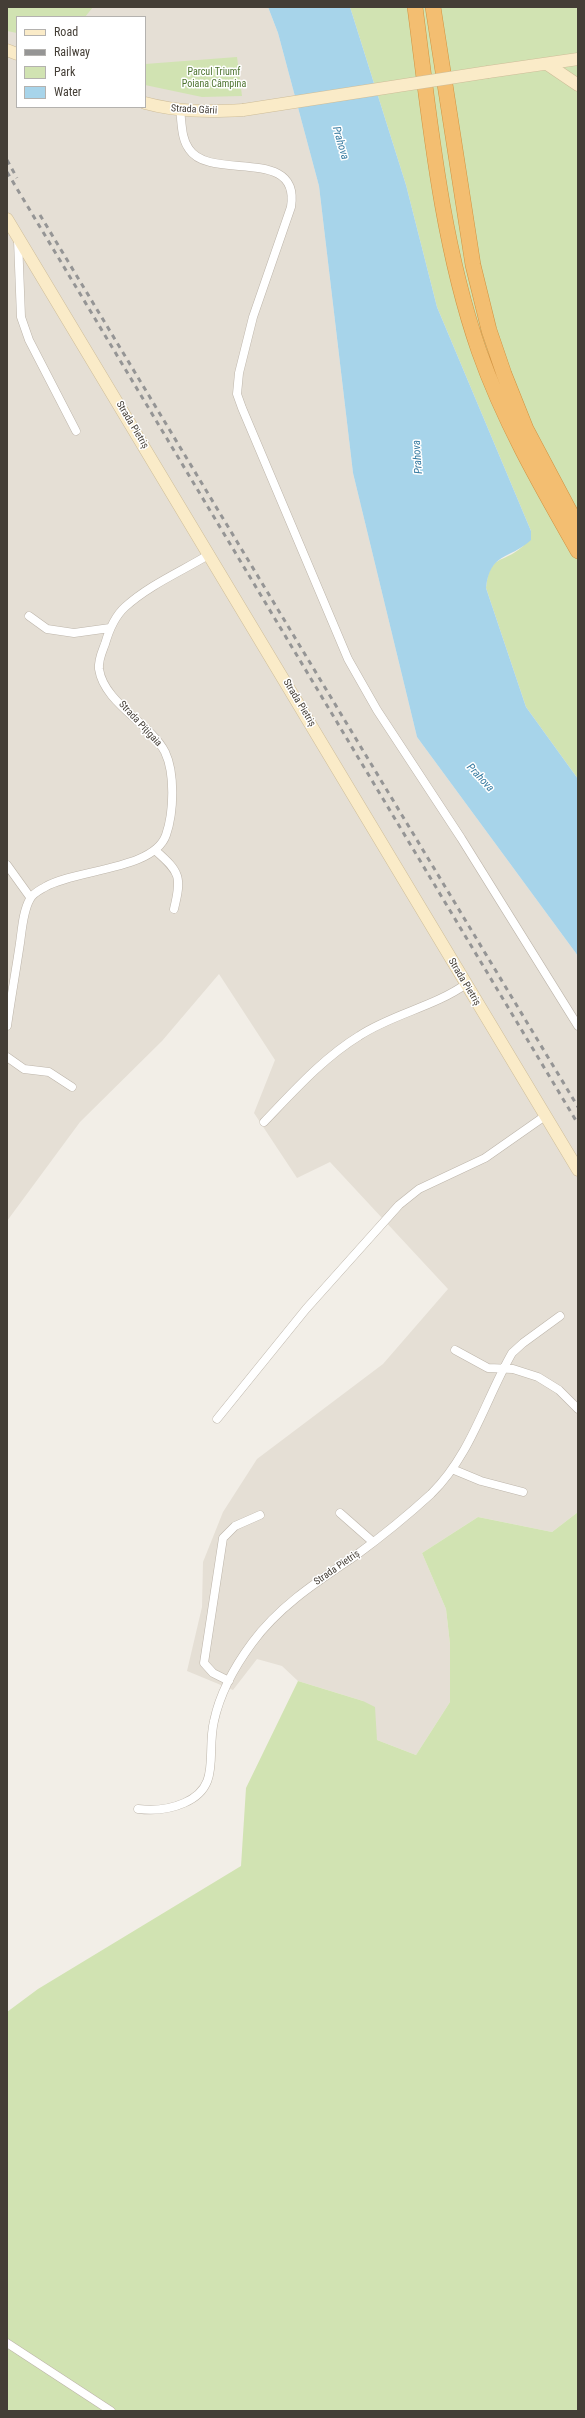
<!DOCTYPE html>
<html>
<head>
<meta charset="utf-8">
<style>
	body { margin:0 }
	#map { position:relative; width:585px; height:2418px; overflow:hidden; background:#f2eee7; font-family:"Roboto Condensed",sans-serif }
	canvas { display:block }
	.frame { position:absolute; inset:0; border:8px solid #443e36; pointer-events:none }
	.legend { position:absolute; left:16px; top:16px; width:130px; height:92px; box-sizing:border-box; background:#fff; border:1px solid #b4b2af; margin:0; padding:5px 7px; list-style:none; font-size:12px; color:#443e36 }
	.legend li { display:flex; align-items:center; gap:8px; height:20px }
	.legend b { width:20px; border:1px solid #b4b2af }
</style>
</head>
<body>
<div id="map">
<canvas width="585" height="2418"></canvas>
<div class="frame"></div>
<ul class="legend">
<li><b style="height:5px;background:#faebc8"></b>Road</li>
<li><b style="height:5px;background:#959595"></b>Railway</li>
<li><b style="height:11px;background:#d1e3b2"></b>Park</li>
<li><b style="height:11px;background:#a7d4ea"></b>Water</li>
</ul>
</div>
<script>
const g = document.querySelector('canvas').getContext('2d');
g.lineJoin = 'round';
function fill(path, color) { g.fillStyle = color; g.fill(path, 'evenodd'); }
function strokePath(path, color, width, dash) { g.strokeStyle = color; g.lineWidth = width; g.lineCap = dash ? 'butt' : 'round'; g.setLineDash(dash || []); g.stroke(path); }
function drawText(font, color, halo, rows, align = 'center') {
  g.font = font + ' "Roboto Condensed",sans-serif'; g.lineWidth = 3; g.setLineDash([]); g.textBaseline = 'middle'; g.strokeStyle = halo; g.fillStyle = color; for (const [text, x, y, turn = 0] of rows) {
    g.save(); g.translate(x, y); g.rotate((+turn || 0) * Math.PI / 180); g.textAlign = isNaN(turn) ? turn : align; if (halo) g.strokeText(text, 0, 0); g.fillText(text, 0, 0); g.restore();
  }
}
fill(new Path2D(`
	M7,7H268L278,33L319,186L353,473L417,737L578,956V1512L552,1532L478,1517L422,1553L446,1609L450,1644V1702L416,1755L377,1740L363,1701L298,1681L282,1666L257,1659L233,1690L187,1671L202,1607L203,1562L223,1512L257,1459L383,1364L448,1289L330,1162L297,1178L254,1113L275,1060L219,974L162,1041L80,1122L7,1221ZM17,17H145V107H17Z`), '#e5dfd5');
fill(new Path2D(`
	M7,7H93L85,17H17V33L7,31Z
	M350,7H578V779L526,707L486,588C490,553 501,565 522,547C526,544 528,536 531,531L437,307L406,185Z
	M237,57L242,96L202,97L145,85V64Z
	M578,1512V2411H7V2012L38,1989L241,1866L246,1788L298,1681L363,1701L375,1707L377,1740L416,1755L450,1702V1644L446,1609L422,1553L478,1517L552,1532Z`), '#d1e3b2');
fill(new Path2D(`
	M268,7H350L406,185L437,307L531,531V540C509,560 490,552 486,588L526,707L578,779V956L417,737L353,473L319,186L278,33Z`), '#a7d4ea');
const street = new Path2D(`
	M180,110C182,123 181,138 189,149C210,182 301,145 291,207L253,317L239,373L237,394L242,408L348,659L377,710L461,838L578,1026
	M18,240L21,317L29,340L76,431
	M29,616L47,629L74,633L110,628
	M156,851C180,872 182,877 174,909
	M7,865L30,897
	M7,1026C11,998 16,970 20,943C22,929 23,911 30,899C33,893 40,890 45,887C76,869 154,870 166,835C174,812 175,773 165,752C150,723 104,703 99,669C98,660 102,652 105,644C109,630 114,617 125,607C149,585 182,571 210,554
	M7,1057L24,1069L49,1072L72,1087
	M264,1122C293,1092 323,1058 359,1036C392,1014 434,1007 466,984
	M455,1350L488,1368L513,1369L538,1377L559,1390L578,1409
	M217,1419L306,1309L399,1205L419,1189L485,1158L545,1116
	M452,1469L481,1481L523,1492
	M340,1513L373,1542
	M229,1681L213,1673L204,1663L223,1538L235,1526L260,1515
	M138,1809C154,1811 168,1810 184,1803C222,1787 206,1754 214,1721C220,1693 235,1666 252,1643C279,1606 318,1581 355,1556C381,1537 407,1516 431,1494C471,1455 485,1400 512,1353L523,1343L560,1316
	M7,2343L111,2411`);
const secondary = new Path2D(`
	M7,50L17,54
	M547,64L578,85
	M488,72L578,59
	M145,103C178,112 209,112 243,110
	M7,219L578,1170`);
const highway = new Path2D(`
	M415,7C430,122 441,241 479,351C504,422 541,486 578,551
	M433,7L473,265L489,330L504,374L526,429L578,527`);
strokePath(street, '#bdb5aa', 9);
strokePath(secondary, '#cebd99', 13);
strokePath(highway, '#d19241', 16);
strokePath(street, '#fff', 8);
strokePath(secondary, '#faebc8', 12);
strokePath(highway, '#f3be71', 15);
strokePath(new Path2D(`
	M7,160L17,178
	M7,172L578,1124
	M40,215L578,1107`), '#959595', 3, [5, 5]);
const secondaryBridge = new Path2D(`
	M243,110L488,72`);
strokePath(secondaryBridge, '#cebd99', 13, []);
strokePath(secondaryBridge, '#faebc8', 12);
drawText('10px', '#4c722e', '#fff', [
	["Parcul Triumf",214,72],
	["Poiana Câmpina",214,84]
]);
drawText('10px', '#443e36', '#fff', [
	["Strada Gării",194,110,3],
	["Strada Pietriș",132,425,59],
	["Strada Pietriș",299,703,59],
	["Strada Pițigaia",140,724,47],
	["Strada Pietriș",464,982,59],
	["Strada Pietriș",337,1568,-35]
]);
drawText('italic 11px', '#367aa0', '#fff', [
	["Prahova",340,143,74],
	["Prahova",418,457,-94],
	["Prahova",480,778,47]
]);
</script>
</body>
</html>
